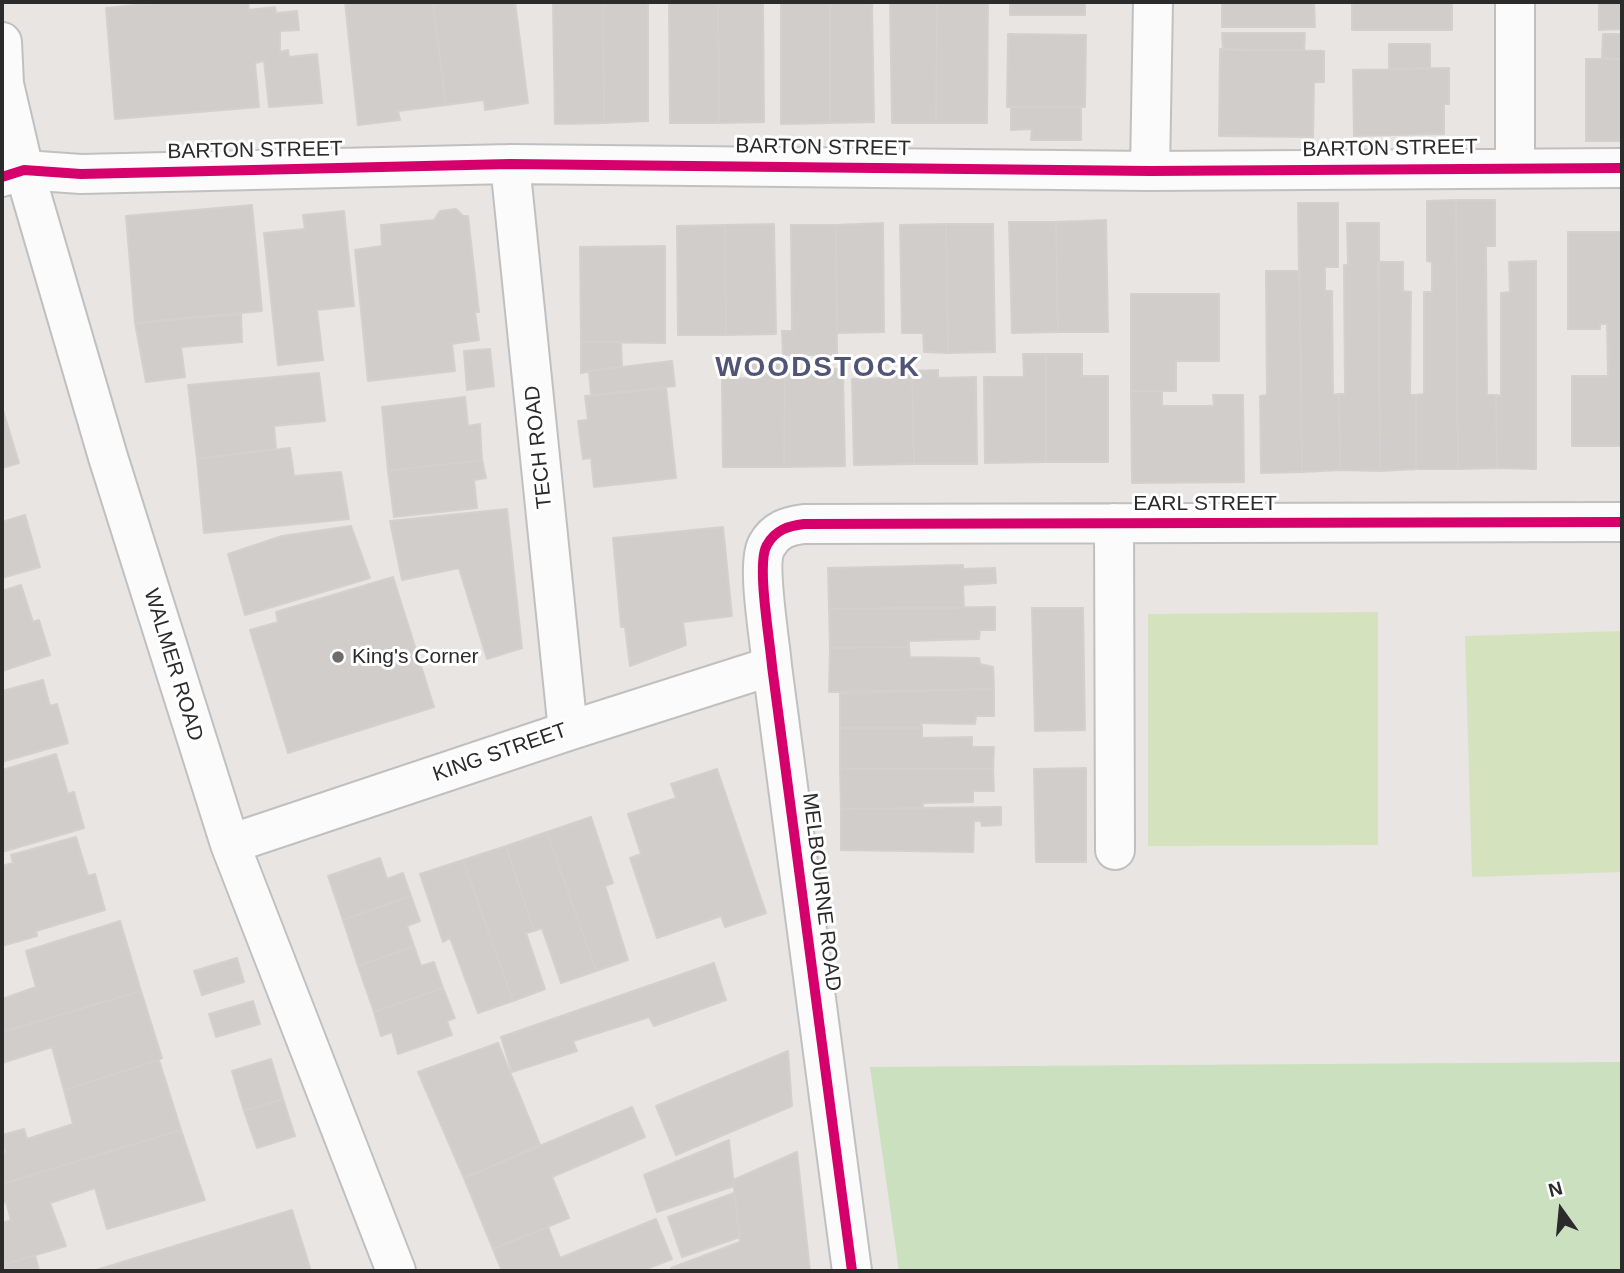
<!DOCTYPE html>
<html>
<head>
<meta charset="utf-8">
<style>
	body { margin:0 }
	#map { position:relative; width:1624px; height:1273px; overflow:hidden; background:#e8e5e2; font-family:Arial,sans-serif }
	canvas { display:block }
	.frame { position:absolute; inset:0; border:4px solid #2b2b2b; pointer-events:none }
	.north { position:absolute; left:1526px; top:1175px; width:70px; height:70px; -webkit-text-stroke:5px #fff; paint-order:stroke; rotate:345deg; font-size:19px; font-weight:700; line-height:28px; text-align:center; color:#2b2b2b }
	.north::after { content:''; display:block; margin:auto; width:24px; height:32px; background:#2b2b2b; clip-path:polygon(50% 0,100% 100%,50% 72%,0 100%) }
</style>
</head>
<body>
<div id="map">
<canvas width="1624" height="1273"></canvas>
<div class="frame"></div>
<div class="north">N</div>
</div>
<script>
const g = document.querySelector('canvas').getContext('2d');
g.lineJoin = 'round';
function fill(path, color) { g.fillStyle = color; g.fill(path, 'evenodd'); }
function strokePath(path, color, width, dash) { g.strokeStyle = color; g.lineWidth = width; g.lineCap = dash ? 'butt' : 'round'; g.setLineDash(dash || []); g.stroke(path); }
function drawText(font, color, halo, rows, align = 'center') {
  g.font = font + ' Arial,sans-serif'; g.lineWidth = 6; g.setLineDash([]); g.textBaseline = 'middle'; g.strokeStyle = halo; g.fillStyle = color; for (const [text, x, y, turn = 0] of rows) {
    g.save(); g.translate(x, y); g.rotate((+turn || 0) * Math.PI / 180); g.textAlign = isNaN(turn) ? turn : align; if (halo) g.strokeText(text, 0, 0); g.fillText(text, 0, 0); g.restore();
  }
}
fill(new Path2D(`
	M1622,1062V1271H899L870,1067Z`), '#cbe0be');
fill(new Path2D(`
	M1378,612V845L1148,846V614Z
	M1622,631V872L1472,877L1465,636Z`), '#d4e3bd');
const building = new Path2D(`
	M165,2H248L249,10L275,7L276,13L297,11L299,30L280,31V52L288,50L289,57L317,54L322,103L269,107L264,61L255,63L259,107L115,119L106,8Z
	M345,2H433L446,105L398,111L400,120L358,125Z
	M433,2H515L528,103L485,110L484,100L446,105Z
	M553,2H603L604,123L555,124Z
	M603,2H648V121L604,123Z
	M669,2H718L719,123H670Z
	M718,2H763L764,122L719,123Z
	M781,2H830V123L781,124Z
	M830,2H872L874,122L830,123Z
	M890,2H937L936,123H892Z
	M937,2H988L987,123H936Z
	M1010,2H1085V15H1010Z
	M1222,2H1314L1315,27H1222Z
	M1352,2H1452V30H1352Z
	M1599,2H1622V29L1599,30Z
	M1222,33H1305L1304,50H1223Z
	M1008,34L1086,35L1085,107H1007Z
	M1603,34H1622V59L1602,58Z
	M1389,44H1430V68L1389,69Z
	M1220,49L1324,51V82H1314L1313,137L1219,136Z
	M1586,59H1622V141H1586Z
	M1449,68V104H1444V134L1354,136L1353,70Z
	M1011,107H1081V140H1031L1032,129L1011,130Z
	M1456,200H1495V246H1486L1487,395H1496L1497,468L1458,469Z
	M1456,200L1458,469H1416V395L1424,394V292H1432V262L1427,261V201Z
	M1298,203H1338V267H1325V291H1332L1333,395L1339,394L1340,470L1302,472Z
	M252,205L262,311L135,323L126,216Z
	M456,209L463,216H468L479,312H475L479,340L452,344L455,371L368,381L355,250L382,246L381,225L434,220L440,211Z
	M344,211L354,306L317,310L323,360L278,365L264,233L305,229L303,215Z
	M1106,220L1108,332H1058L1056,222Z
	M1009,222H1056L1058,332L1012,333Z
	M883,223L884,332L837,333L836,225Z
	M1347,223H1379L1380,471L1340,470L1339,394H1345L1344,265H1348Z
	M774,224L776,334L726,335L725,225Z
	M946,224L948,353L924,352L923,333H902L900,225Z
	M946,224H993L995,352L948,353Z
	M725,225L726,335H678L677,226Z
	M791,225H836L837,355H783L782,331H792Z
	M1568,232H1622V446H1572V376H1608L1607,324H1600V329H1568Z
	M665,246V343L581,342L580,247Z
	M1536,261V469L1497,468L1496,395L1501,396V293L1510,292L1509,262Z
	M1378,262H1403V291L1411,292L1410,395H1416V469L1380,471Z
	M1266,271H1300L1302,472L1261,473L1260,396L1267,395Z
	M1131,294H1219V361H1176V391H1131Z
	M241,314L242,342L181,347L185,377L146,382L135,323Z
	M581,342H621L622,366L581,373Z
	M490,349L494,386L467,390L464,351Z
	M1023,354H1046V462L985,463L984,377H1024Z
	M1046,354H1082V376H1108V462H1046Z
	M672,361L675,386L591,395L589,371Z
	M752,361H781V371L785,370L784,467H723L722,379L753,378Z
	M837,369V378H843L845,466L784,467L785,370Z
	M938,370V378L976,377L977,464H914L912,371Z
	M889,371H912L914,464L854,465L852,379L889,378Z
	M319,373L325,421L274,426L276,449L197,459L188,385Z
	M666,388L676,478L594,487L591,458L583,459L578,421L588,420L585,396Z
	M1131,391H1162V406H1214L1213,395H1243L1244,482L1132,483Z
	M465,397L468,426L480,424L482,460L388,471L382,407Z
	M2,407L19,463L2,468Z
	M290,448L294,476L341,472L349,519L204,533L197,459Z
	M482,460L486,478L474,480L477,508L394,517L388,471Z
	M507,509L522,648L487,659L459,568L402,580L390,521Z
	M25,515L40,567L2,578V522Z
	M351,526L370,578L245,615L228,554L282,536Z
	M723,527L732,616L683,622L686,645L630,666L625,627H621L613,538Z
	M963,565V569L995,568L996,583L963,585L964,608L829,609L828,568Z
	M393,577L434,707L288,753L250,630L278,622L276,612Z
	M21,585L33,622L39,620L50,655L2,671V591Z
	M995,607V630H980L979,639L909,641V647L830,648L829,609Z
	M1032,608H1083L1085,730L1035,731Z
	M909,647L910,657L979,658L980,664L993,667L994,689L829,692L830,648Z
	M43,680L50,706L57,704L68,743L2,762V691Z
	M994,689V716H976L975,724L921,723L922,728H840V693Z
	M840,728H922V738L972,737V747H994L993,769H840Z
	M56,754L68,794L74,792L84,828L2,852V770Z
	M1086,768V862H1036L1034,769Z
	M717,769L766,913L725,927L721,916L657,938L630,858L641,854L628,814L676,798L671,784Z
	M840,769H993L994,791H973V802L923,803V808L841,809Z
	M1001,807V825L982,826L981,821H974L973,852L841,850V809Z
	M591,817L613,883L605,886L628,960L596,971L547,832Z
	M547,832L596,971L561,983L542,928L534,931L506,846Z
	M76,837L88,876L95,874L105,910L36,931L37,936L2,946V866L13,863L11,855Z
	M506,846L534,931L526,933L545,989L513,1001L463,860Z
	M380,858L387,879L403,873L411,896L343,920L328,876Z
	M463,860L513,1001L478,1013L450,938L443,942L420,874Z
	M411,896L420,921L407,926L414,946L358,966L343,920Z
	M120,921L141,991L2,1032V999L36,987L26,951Z
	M414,946L421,966L434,962L443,988L374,1012L358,966Z
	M237,958L244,982L202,995L194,971Z
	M714,963L726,1000L654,1026L649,1017L573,1041L577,1051L512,1072L501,1037Z
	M443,988L455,1018L447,1021L452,1035L398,1054L392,1032L381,1036L374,1012Z
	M141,991L162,1058L159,1060L64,1090L52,1047L2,1063V1032Z
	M253,1001L260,1024L216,1037L209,1014Z
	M498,1043L540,1145L464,1178L418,1072Z
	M788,1051L792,1106L676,1155L656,1106Z
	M271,1059L283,1099L244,1111L232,1071Z
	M159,1060L181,1130L2,1184V1154L6,1153L2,1135L24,1129L27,1139L73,1124L64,1090Z
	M283,1099L295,1136L257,1148L244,1111Z
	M632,1107L645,1137L552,1177L569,1218L493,1249L464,1178Z
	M181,1130L205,1200L107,1229L95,1188L50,1203L66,1246L2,1265V1223L11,1220L6,1202L2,1203V1184Z
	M729,1140L734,1186L657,1212L644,1175Z
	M797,1152L810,1271H672L671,1268L740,1242L733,1180Z
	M734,1193L740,1237L682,1257L668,1217Z
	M292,1210L311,1271H93Z
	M656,1219L672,1259L641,1271H502L493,1249L548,1227L560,1258Z
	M35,1255L39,1271H2V1265Z`);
fill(building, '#d0cdcb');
strokePath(building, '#d3d1ce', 2);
const minor = new Path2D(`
	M2,42L4,84L24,170L108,457L230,844L396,1271
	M510,164L568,731
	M1515,167V2
	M1150,171L1153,2
	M2,177L24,170L81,174L510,164L1150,171L1622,168
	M1114,523L1115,850
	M230,844L568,731L772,666
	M852,1271L772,666C770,641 756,562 767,545C775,530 788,526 804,524L1622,522`);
strokePath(minor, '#c1c0c0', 42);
strokePath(minor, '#fcfbfb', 38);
strokePath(new Path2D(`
	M2,177L24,170L81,174L510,164L1150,171L1622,168
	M852,1271L772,666C770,641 756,562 767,545C775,530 788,526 804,524L1622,522`), '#d6006c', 10);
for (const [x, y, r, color] of [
	[338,657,7,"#6d6c6b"]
]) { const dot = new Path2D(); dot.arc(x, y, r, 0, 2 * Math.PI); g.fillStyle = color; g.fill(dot); strokePath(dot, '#fff', 2.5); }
drawText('21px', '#2b2b2b', '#fff', [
	["BARTON STREET",823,148,1],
	["BARTON STREET",1390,149,-1],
	["BARTON STREET",255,151,-1],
	["TECH ROAD",539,447,-96],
	["EARL STREET",1205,504],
	["WALMER ROAD",173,665,73],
	["KING STREET",500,753,-19],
	["MELBOURNE ROAD",821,892,83]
]);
drawText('21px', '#2b2b2b', '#fff', [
	["King's Corner",352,657]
], 'left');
g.letterSpacing = '2px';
drawText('bold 28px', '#505577', '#fff', [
	["WOODSTOCK",818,368]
]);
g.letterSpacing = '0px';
</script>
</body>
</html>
